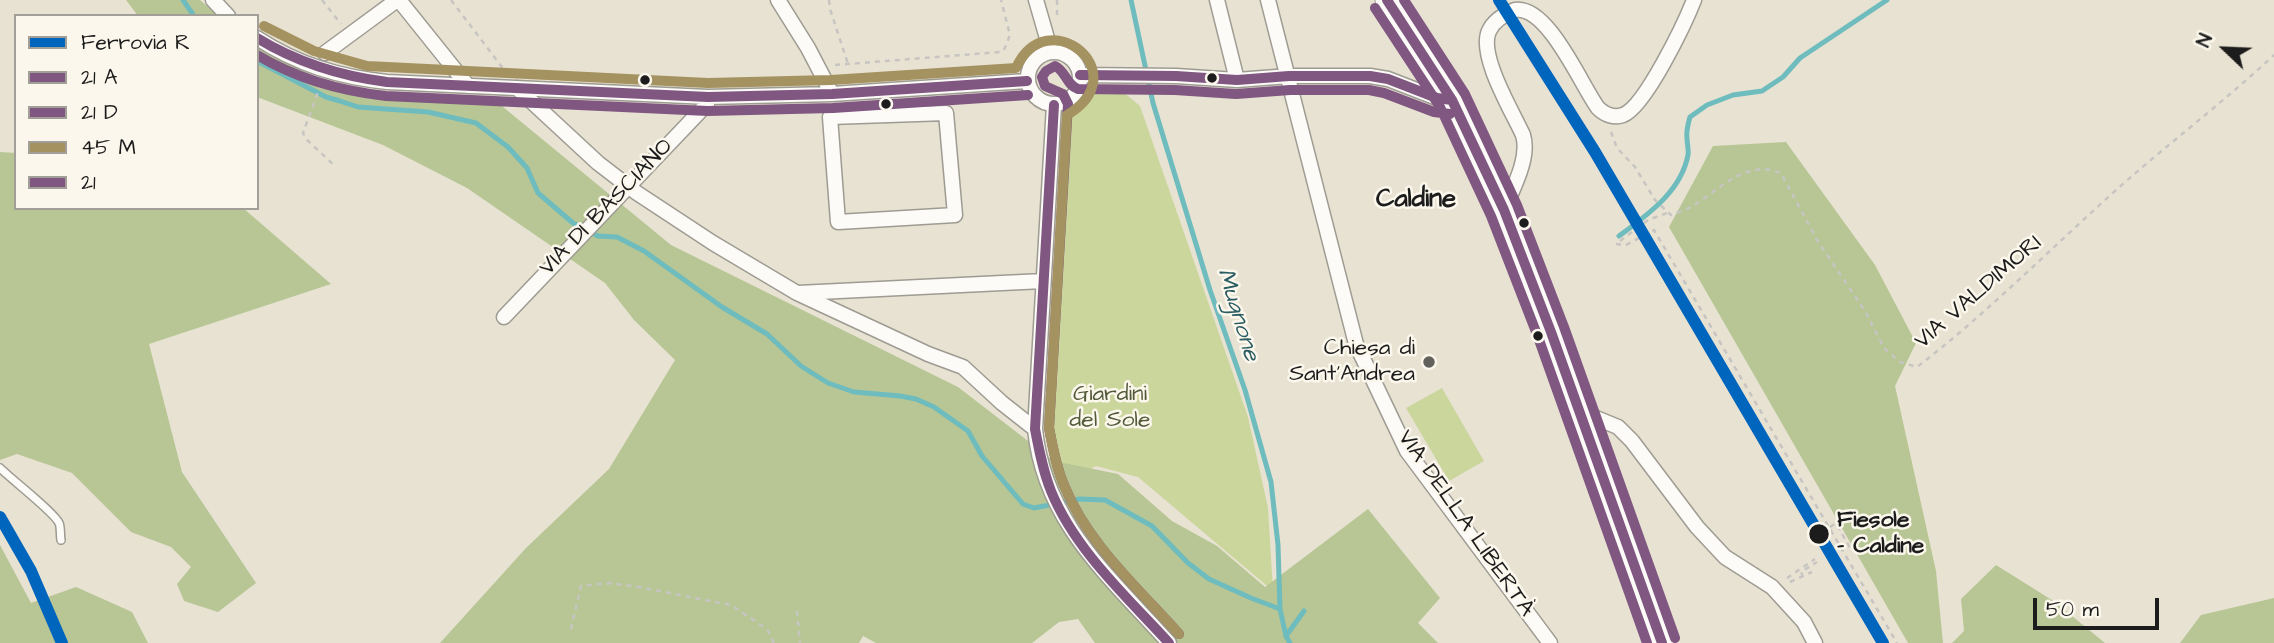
<!DOCTYPE html>
<html>
<head>
<meta charset="utf-8">
<style>
	body { margin:0 }
	#map { position:relative; width:2274px; height:643px; overflow:hidden; background:#e8e2d2; font-family:"Architects Daughter",sans-serif }
	canvas { display:block }
	.legend { position:absolute; left:14px; top:14px; width:245px; height:196px; box-sizing:border-box; background:#fbf7ec; border:2px solid #a29f99; margin:0; padding:9px 12px; list-style:none; font-size:21px; color:#1c1c1c }
	.legend li { display:flex; align-items:center; gap:14px; height:35px }
	.legend b { width:35px; border:2px solid #a29f99 }
	.north { position:absolute; left:2190px; top:14px; width:70px; height:70px; -webkit-text-stroke:5px #fbf7ec; paint-order:stroke; rotate:293deg; font-size:19px; font-weight:700; line-height:28px; text-align:center; color:#1c1c1c }
	.north::after { content:''; display:block; margin:auto; width:24px; height:32px; background:#1c1c1c; clip-path:polygon(50% 0,100% 100%,50% 72%,0 100%) }
	.scale { position:absolute; left:2033px; top:598px; width:126px; height:32px; box-sizing:border-box; border:4px solid #1c1c1c; border-top:0; padding-left:9px; font-size:21px; line-height:24px; white-space:nowrap; color:#1c1c1c; -webkit-text-stroke:5px #fbf7ec; paint-order:stroke }
</style>
</head>
<body>
<div id="map">
<canvas width="2274" height="643"></canvas>
<ul class="legend">
<li><b style="height:9px;background:#0065bd"></b>Ferrovia R</li>
<li><b style="height:9px;background:#805781"></b>21 A</li>
<li><b style="height:9px;background:#805781"></b>21 D</li>
<li><b style="height:9px;background:#a59261"></b>45 M</li>
<li><b style="height:9px;background:#805781"></b>21</li>
</ul>
<div class="north">N</div>
<div class="scale">50 m</div>
</div>
<script>
const g = document.querySelector('canvas').getContext('2d');
g.lineJoin = 'round';
function fill(path, color) { g.fillStyle = color; g.fill(path, 'evenodd'); }
function strokePath(path, color, width, dash) { g.strokeStyle = color; g.lineWidth = width; g.lineCap = dash ? 'butt' : 'round'; g.setLineDash(dash || []); g.stroke(path); }
function drawText(font, color, halo, rows, align = 'center') {
  g.font = font + ' "Architects Daughter",sans-serif'; g.lineWidth = 5; g.setLineDash([]); g.textBaseline = 'middle'; g.strokeStyle = halo; g.fillStyle = color; for (const [text, x, y, turn = 0] of rows) {
    g.save(); g.translate(x, y); g.rotate((+turn || 0) * Math.PI / 180); g.textAlign = isNaN(turn) ? turn : align; if (halo) g.strokeText(text, 0, 0); g.fillText(text, 0, 0); g.restore();
  }
}
fill(new Path2D(`
	M1122,91L1140,106L1248,417L1268,508L1273,591L1138,477L1096,466L1060,485L1050,448L1058,272L1060,139L1070,116L1092,94Z
	M1442,388L1484,461L1449,481L1406,408Z`), '#cbd69c');
fill(new Path2D(`
	M126,0H200L219,16H138Z
	M257,47L343,91L497,102L671,245L958,387L1054,461L1118,474L1172,521L1217,546L1265,587L1368,509L1440,598L1418,623L1438,643H1095L1078,619L1059,622L1032,643H876L863,636L859,643H440L526,548L609,469L675,360L634,320L605,283L467,188L383,145L257,97Z
	M1786,142L1875,265L1916,343L1895,386L1936,571L1943,643H1908L1669,227L1713,146Z
	M0,152L16,153V208H243L331,284L149,344L182,472L256,583L218,612L184,601L177,584L191,567L171,547L131,532L72,473L17,454L0,460Z
	M0,545L31,603L76,587L132,612L148,643H0Z
	M1996,565L2055,602L2105,643H1952L1964,631L1961,599Z
	M2274,598V643H2180L2201,615Z`), '#b7c694');
strokePath(new Path2D(`
	M183,0L194,16
	M1131,0L1153,103L1167,149L1210,290L1245,390L1271,482L1278,545L1280,609L1286,636L1290,643
	M257,61L326,97L340,101L358,107L428,112L476,123L508,147L527,168L538,193L573,223L598,236L617,237L644,251L722,307L767,334L801,366L828,383L854,392L900,396L916,399L934,407L968,431L982,456L1023,504L1034,508L1080,499L1105,500L1152,526L1188,563L1209,579L1251,598L1280,609
	M1619,236C1647,215 1681,192 1688,155C1689,150 1687,144 1687,138C1686,131 1688,124 1690,117L1707,105L1733,95L1762,91L1783,77L1800,58L1887,0
	M1286,636L1304,611`), '#6ebcbe', 5);
const lane = new Path2D(`
	M0,468C12,480 54,512 59,523C61,527 60,535 61,540`);
const street = new Path2D(`
	M213,0L228,16
	M399,0L468,86
	M778,0L808,48L832,94
	M1036,0L1051,52
	M1217,0L1237,80
	M1268,0L1356,344L1407,451L1550,643
	M257,38C298,65 340,77 387,82L708,97L832,94L1027,81
	M1028 78a26 26 0 1 1 52 0a26 26 0 1 1-52 0Z
	M325,53L397,0
	M1080,75L1176,76L1237,80L1289,76H1370L1388,79L1437,98L1452,100
	M517,88L598,163L637,193L713,243L797,293L928,354L963,367L1002,403L1035,429
	M1054,105L1035,429C1044,522 1110,577 1169,643
	M946,113L955,215L838,222L830,117Z
	M1504,210C1513,188 1530,158 1523,135C1512,111 1478,55 1489,31C1494,20 1505,14 1515,10C1548,5 1581,85 1598,108C1605,115 1614,118 1623,115C1645,107 1685,23 1694,0
	M798,293L1043,281
	M504,317L707,104L708,97
	M1579,411L1618,427L1632,441L1697,527L1725,557L1772,587L1804,622L1815,643`);
const primary = new Path2D(`
	M1387,0L1452,100L1504,210L1551,332L1662,643`);
strokePath(lane, '#9e9b92', 10);
strokePath(street, '#9e9b92', 17);
strokePath(primary, '#9e9b92', 25);
strokePath(new Path2D(`
	M322,0L341,24
	M451,0L505,71
	M829,0L830,9L848,64
	M1057,0V16
	M835,65L1000,52L1004,50L1010,35L1001,0
	M321,84L303,133L306,139L336,167
	M1611,132L1617,148L1635,167L1655,200L1671,215C1677,213 1685,210 1691,207C1720,190 1744,159 1781,173L1817,240L1865,311L1884,348L1900,362L1917,367C1990,311 2055,244 2124,183C2173,140 2226,100 2274,55
	M1620,241L1648,220L1667,213
	M1616,244L1626,245L1654,230L1897,643
	M1830,527L1836,523L1850,548
	M1803,577L1801,572L1817,562
	M1787,578L1815,559
	M1790,582L1812,572
	M797,611L800,643
	M571,629L581,586L609,583L639,587L731,605L767,629L774,643`), '#c6c5c2', 2.5, [5, 5]);
strokePath(lane, '#fcfbf8', 7);
strokePath(street, '#fcfbf8', 14);
strokePath(primary, '#fcfbf8', 23);
strokePath(new Path2D(`
	M1387,0L1452,100L1504,210L1551,332L1662,643
	M257,38C298,63 340,76 387,82L708,97L832,94L1027,81
	M1080,75L1176,76L1237,80L1289,76H1370L1388,79L1437,98L1452,100
	M1054,105L1035,429C1039,450 1043,471 1051,491C1075,550 1127,597 1169,643`), '#805781', 10);
strokePath(new Path2D(`
	M1375,8L1440,107L1491,216L1538,337L1647,643
	M257,55C297,79 341,91 386,96L708,111L833,108L1028,95
	M1179,634C1138,588 1087,543 1064,485C1056,467 1053,448 1049,428L1068,104L1063,94L1045,86L1042,77L1046,71L1055,66C1066,71 1066,85 1078,89L1175,90L1236,94L1290,90H1369L1384,93L1434,112L1450,114`), '#805781', 10);
strokePath(new Path2D(`
	M264,26L314,51L367,66L708,83L831,80L1016,68C1047,0 1138,73 1067,115L1049,428C1053,448 1056,467 1064,485C1087,543 1138,588 1179,634`), '#a59261', 10);
strokePath(new Path2D(`
	M1404,0L1465,94L1517,205L1564,327L1675,638`), '#805781', 10);
strokePath(new Path2D(`
	M1499,0L1595,152L1883,643
	M0,517L31,571L62,643`), '#0065bd', 12);
for (const [x, y, r, color] of [
	[1212,78,6,"#1c1c1c"],
	[645,80,6,"#1c1c1c"],
	[886,104,6,"#1c1c1c"],
	[1524,223,6,"#1c1c1c"],
	[1538,336,6,"#1c1c1c"],
	[1429,362,7,"#63615c"],
	[1819,534,11,"#1c1c1c"]
]) { const dot = new Path2D(); dot.arc(x, y, r, 0, 2 * Math.PI); g.fillStyle = color; g.fill(dot); strokePath(dot, '#fbf7ec', 2.5); }
drawText('23px', '#1c1c1c', '#fbf7ec', [
	["VIA DI BASCIANO",607,208,-46],
	["VIA VALDIMORI",1979,293,-41],
	["VIA DELLA LIBERTÀ",1465,524,55]
]);
drawText('23px', '#1c1c1c', '#fbf7ec', [
	["Chiesa di",1415,349],
	["Sant'Andrea",1415,375]
], 'right');
drawText('23px', '#515a39', '#fbf7ec', [
	["Giardini",1110,395],
	["del Sole",1110,421]
]);
drawText('bold 23px', '#1c1c1c', '#fbf7ec', [
	["Fiesole",1837,521],
	["- Caldine",1837,547]
], 'left');
drawText('italic 24px', '#2a5c61', '#fbf7ec', [
	["Mugnone",1237,315,73]
]);
drawText('bold 26px', '#1c1c1c', '#fbf7ec', [
	["Caldine",1416,201]
]);
</script>
</body>
</html>
